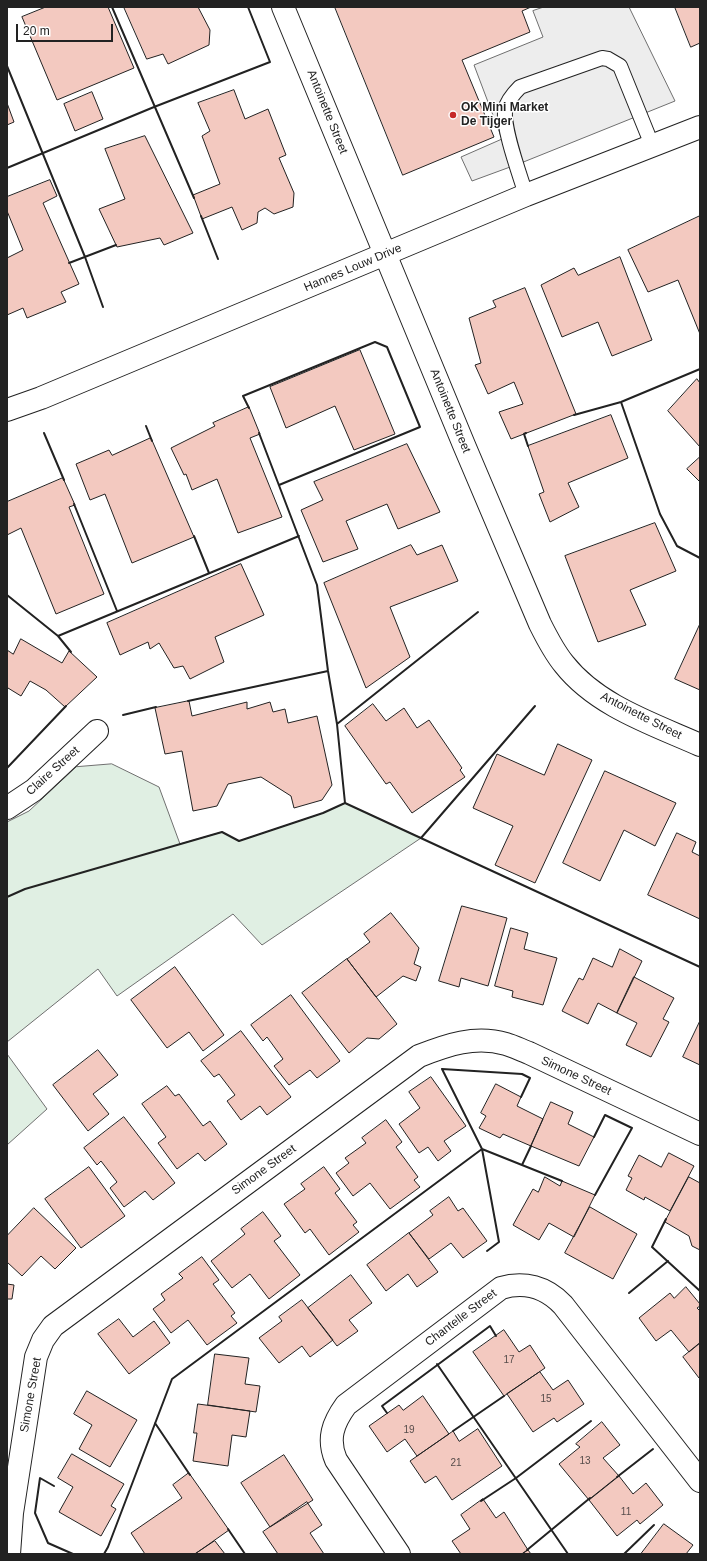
<!DOCTYPE html>
<html>
<head>
<meta charset="utf-8">
<style>
	body { margin:0 }
	#map { position:relative; width:707px; height:1561px; overflow:hidden; background:#fff; font-family:Arial,sans-serif }
	canvas { display:block }
	.frame { position:absolute; inset:0; border:8px solid #222; pointer-events:none }
	.scale { position:absolute; left:16px; top:24px; width:97px; height:18px; box-sizing:border-box; border:2px solid #222; border-top:0; padding-left:5px; font-size:12px; line-height:14px; white-space:nowrap; color:#222; -webkit-text-stroke:3px #fff; paint-order:stroke }
</style>
</head>
<body>
<div id="map">
<canvas width="707" height="1561"></canvas>
<div class="frame"></div>
<div class="scale">20 m</div>
</div>
<script>
const g = document.querySelector('canvas').getContext('2d');
g.lineJoin = 'round';
function fill(path, color) { g.fillStyle = color; g.fill(path, 'evenodd'); }
function strokePath(path, color, width, dash) { g.strokeStyle = color; g.lineWidth = width; g.lineCap = dash ? 'butt' : 'round'; g.setLineDash(dash || []); g.stroke(path); }
function drawText(font, color, halo, rows, align = 'center') {
  g.font = font + ' Arial,sans-serif'; g.lineWidth = 3; g.setLineDash([]); g.textBaseline = 'middle'; g.strokeStyle = halo; g.fillStyle = color; for (const [text, x, y, turn = 0] of rows) {
    g.save(); g.translate(x, y); g.rotate((+turn || 0) * Math.PI / 180); g.textAlign = isNaN(turn) ? turn : align; if (halo) g.strokeText(text, 0, 0); g.fillText(text, 0, 0); g.restore();
  }
}
const green = new Path2D(`
	M112,764L159,787L180,844L222,832L239,841L323,813L345,803L421,838L262,945L233,914L117,996L98,969L7,1042V822L29,811L76,767Z
	M7,1054L47,1109L7,1145Z`);
fill(green, '#e0efe3');
strokePath(green, '#6f6f6f', 1);
const parking = new Path2D(`
	M544,7H629L675,101L521,163L472,181L461,157L502,139L474,65L543,37L533,11Z`);
fill(parking, '#ededed');
strokePath(parking, '#6f6f6f', 1);
const building = new Path2D(`
	M46,7H108L134,68L57,100L22,17Z
	M124,7H198L210,30L209,45L168,64L163,54L147,59Z
	M335,7H531L522,11L530,32L462,60L494,137L403,175Z
	M675,7H700V43L691,47Z
	M234,90L245,119L268,109L286,155L279,158L294,193L293,207L274,214L265,208L258,212L257,223L242,230L232,207L202,219L193,195L220,184L202,136L210,131L198,103Z
	M92,92L103,119L75,131L64,104Z
	M7,103L14,122L7,125Z
	M145,136L193,233L164,245L160,238L117,247L99,209L125,199L105,149Z
	M50,180L57,196L43,203L79,284L61,292L66,302L27,318L23,308L7,315V258L23,250L7,211V197Z
	M700,216V334L678,280L648,292L628,250Z
	M620,257L652,340L612,356L598,322L562,337L541,285L574,268L578,275Z
	M525,288L576,414L511,439L499,412L523,404L514,382L488,394L475,365L481,363L469,318L496,307L493,301Z
	M360,350L395,434L354,450L335,406L286,428L270,387Z
	M697,379L700,383V447L668,411Z
	M249,407L260,434L250,438L282,517L238,533L217,479L192,490L186,474L184,475L171,448L215,426L213,423Z
	M611,415L628,458L568,483L579,507L550,522L539,494L544,492L528,446Z
	M151,438L194,537L132,563L105,494L90,500L76,464L109,450L112,455Z
	M407,444L440,512L398,529L387,504L346,521L358,549L323,562L301,510L323,500L314,482Z
	M700,457V482L687,469Z
	M63,478L75,505L69,507L104,594L56,614L21,528L7,535V502Z
	M655,523L676,571L630,590L646,625L598,642L565,556Z
	M411,545L417,555L442,545L458,581L390,607L410,657L366,688L324,583Z
	M241,564L264,615L215,637L224,662L190,679L183,666L174,668L159,643L150,649L148,642L120,655L107,623Z
	M700,624V690L675,679Z
	M21,639L62,663L69,651L97,677L65,707L46,690L30,681L21,696L8,688L7,690V650L13,654Z
	M189,701L192,716L247,702V709L270,702L273,712L285,709L288,723L317,716L332,785L322,800L294,808L291,796L261,777L228,784L217,806L193,811L182,751L165,754L155,708Z
	M373,704L386,721L404,708L417,728L429,720L462,768L460,770L465,777L412,813L390,782L386,784L345,726Z
	M558,744L592,760L535,883L495,865L513,826L473,808L497,754L544,775Z
	M605,771L676,803L655,846L624,830L600,881L563,863Z
	M677,833L696,842L692,852L700,856V919L648,895Z
	M462,906L507,918L488,986L461,978L459,987L439,981Z
	M391,913L419,948L414,964L421,967L416,981L403,976L376,997L347,959L370,942L364,934Z
	M511,928L528,933L524,949L557,958L543,1005L512,997L513,991L495,986Z
	M620,949L642,961L617,1013L598,1003L588,1024L562,1011L579,978L583,980L593,958L612,967Z
	M347,959L397,1024L379,1039L367,1038L349,1053L302,993Z
	M175,967L224,1035L203,1051L189,1032L167,1048L131,1000Z
	M634,977L674,998L663,1019L669,1022L651,1057L626,1045L637,1023L617,1013Z
	M291,995L340,1061L317,1078L310,1070L289,1085L274,1066L283,1059L267,1037L263,1041L251,1025Z
	M700,1021V1065L683,1057Z
	M241,1031L291,1097L267,1115L260,1106L241,1120L227,1101L235,1095L219,1074L214,1077L201,1061Z
	M98,1050L118,1075L93,1094L109,1114L88,1131L53,1085Z
	M431,1077L466,1126L444,1141L451,1151L438,1161L428,1147L419,1153L399,1124L420,1108L409,1092Z
	M496,1084L521,1097L517,1106L543,1119L531,1146L503,1134L500,1138L479,1128L486,1116L481,1113Z
	M167,1086L175,1096L179,1094L203,1126L210,1121L227,1144L205,1161L198,1153L177,1169L158,1143L166,1137L142,1104Z
	M551,1102L573,1112L568,1124L594,1137L579,1166L531,1146Z
	M124,1117L175,1183L153,1200L145,1191L124,1207L110,1188L117,1182L101,1161L97,1165L84,1148Z
	M386,1120L402,1142L396,1147L418,1177L414,1180L420,1187L390,1209L370,1183L353,1196L336,1173L349,1163L345,1158L366,1143L362,1138Z
	M669,1153L694,1166L670,1211L645,1197L644,1200L626,1190L632,1178L628,1176L639,1155L661,1167Z
	M89,1167L125,1216L81,1248L45,1199Z
	M324,1167L340,1189L335,1193L357,1222L353,1225L359,1232L329,1255L310,1229L305,1233L284,1204L305,1189L301,1184Z
	M545,1177L560,1186L562,1181L595,1195L574,1237L549,1223L539,1240L513,1225L533,1189L538,1192Z
	M689,1177L700,1183V1250L692,1246L689,1236L665,1222Z
	M449,1197L458,1211L463,1208L487,1241L463,1258L451,1243L429,1259L409,1233L433,1215L430,1211Z
	M590,1207L637,1234L613,1279L565,1253Z
	M34,1208L76,1248L55,1269L41,1256L22,1276L7,1262V1236Z
	M263,1212L281,1236L274,1241L300,1275L269,1299L250,1274L232,1288L211,1261L245,1234L241,1229Z
	M409,1233L438,1272L417,1287L408,1274L386,1291L367,1265Z
	M202,1257L219,1280L213,1284L235,1313L231,1316L237,1323L207,1345L188,1320L171,1333L153,1309L165,1300L161,1294L183,1278L179,1274Z
	M351,1275L372,1303L349,1320L358,1331L337,1346L308,1308Z
	M7,1284L14,1285L12,1299H7Z
	M686,1287L700,1304V1306L697,1308L700,1311V1343L689,1352L671,1330L656,1341L639,1318L670,1293L674,1298Z
	M302,1300L333,1340L310,1357L302,1346L279,1363L259,1338L282,1321L279,1317Z
	M119,1319L133,1337L154,1321L170,1343L129,1374L98,1334Z
	M504,1330L519,1352L530,1345L545,1368L504,1396L473,1352Z
	M700,1343V1377L699,1378L683,1357Z
	M215,1354L249,1358L245,1384L260,1386L256,1412L208,1405Z
	M540,1372L553,1390L568,1380L584,1404L557,1422L554,1418L533,1432L507,1394Z
	M87,1391L137,1420L110,1467L79,1449L92,1425L74,1414Z
	M423,1396L449,1434L417,1456L405,1439L387,1452L369,1426L399,1405L403,1410Z
	M198,1404L250,1411L246,1437L232,1435L228,1466L193,1461L197,1433H194Z
	M602,1422L620,1445L603,1458L619,1476L589,1500L559,1464L580,1447L576,1444Z
	M478,1429L502,1466L452,1500L436,1476L425,1483L410,1461L453,1431L459,1441Z
	M72,1454L124,1484L111,1506L116,1509L101,1536L59,1512L73,1487L58,1478Z
	M284,1455L313,1500L270,1527L241,1483Z
	M189,1473L229,1530L195,1554H145L131,1533L182,1498L173,1485Z
	M619,1476L633,1494L646,1483L663,1505L640,1524L637,1520L617,1536L589,1500Z
	M483,1499L496,1518L504,1512L528,1550L522,1554H461L452,1541L470,1529L461,1515Z
	M307,1502L322,1525L310,1533L324,1554H278L263,1532Z
	M664,1524L693,1545L686,1554H641Z
	M215,1541L225,1554H195Z
	M528,1550L531,1554H522Z`);
fill(building, '#f3c9c0');
strokePath(building, '#222', 1);
const service = new Path2D(`
	M526,195C520,175 503,130 505,110C507,101 514,93 520,87L602,58L608,59L620,66L652,145`);
const minor = new Path2D(`
	M283,7L464,445L540,624C547,638 554,652 564,664C597,706 653,724 700,745
	M7,808L34,790L97,731
	M9,1554L12,1513L36,1357L43,1340L53,1326L419,1056C447,1045 475,1035 506,1044C513,1046 521,1050 529,1053L700,1134
	M399,1554L336,1460C327,1439 333,1423 346,1405L501,1288C524,1281 546,1287 563,1305L700,1481`);
const tertiary = new Path2D(`
	M7,410L41,398L526,195L700,127`);
strokePath(service, '#222', 16);
strokePath(minor, '#222', 24);
strokePath(tertiary, '#222', 24);
strokePath(service, '#fff', 14);
strokePath(minor, '#fff', 22);
strokePath(tertiary, '#fff', 22);
strokePath(new Path2D(`
	M112,7L194,198
	M7,66L85,257L103,307
	M7,168L154,107L270,62L248,7
	M201,216L218,259
	M69,263L116,245
	M621,402L660,514L677,546L700,558
	M249,408L243,396L375,342L387,347L420,427L279,485
	M574,415L621,402L700,369
	M146,426L152,441
	M44,433L64,480
	M259,433L317,585L328,671L337,724L345,803
	M526,433L524,434L528,446
	M74,504L117,611
	M194,536L209,573
	M7,595L58,636L299,536
	M58,636L71,652
	M188,701L328,671
	M123,715L156,707
	M337,724L478,612
	M7,768L66,706
	M421,838L535,706
	M7,897L25,889L222,832L239,841L323,813L345,803L700,967
	M594,1137L605,1115L632,1128L595,1195
	M522,1165L531,1146
	M666,1219L652,1247L700,1291
	M487,1251L499,1242L482,1149L442,1069L522,1074L530,1078L521,1097
	M629,1293L668,1261
	M437,1364L568,1554
	M387,1413L382,1406L490,1326L496,1336
	M155,1423L190,1475
	M453,1431L504,1396
	M617,1477L653,1449
	M54,1486L40,1478L35,1513L48,1543L73,1554
	M481,1501L516,1478L591,1421
	M228,1529L245,1554
	M527,1550L590,1498
	M104,1554L108,1547L172,1379L482,1149L562,1181
	M624,1554L654,1525`), '#222', 2);
for (const [x, y, r, color] of [
	[453,115,4,"#c62828"]
]) { const dot = new Path2D(); dot.arc(x, y, r, 0, 2 * Math.PI); g.fillStyle = color; g.fill(dot); strokePath(dot, '#fff', 1.5); }
drawText('10px', '#564c4a', null, [
	["17",509,1360],
	["15",546,1399],
	["19",409,1430],
	["13",585,1461],
	["21",456,1463],
	["11",626,1512]
]);
drawText('bold 12px', '#222', '#fff', [
	["OK Mini Market",461,108],
	["De Tijger",461,122]
], 'left');
drawText('12px', '#222', '#fff', [
	["Antoinette Street",327,112,68],
	["Hannes Louw Drive",353,268,-23],
	["Antoinette Street",450,411,68],
	["Antoinette Street",641,716,27],
	["Claire Street",53,771,-42],
	["Simone Street",576,1076,25],
	["Simone Street",264,1170,-36],
	["Chantelle Street",461,1318,-37],
	["Simone Street",31,1395,-80]
]);
</script>
</body>
</html>
